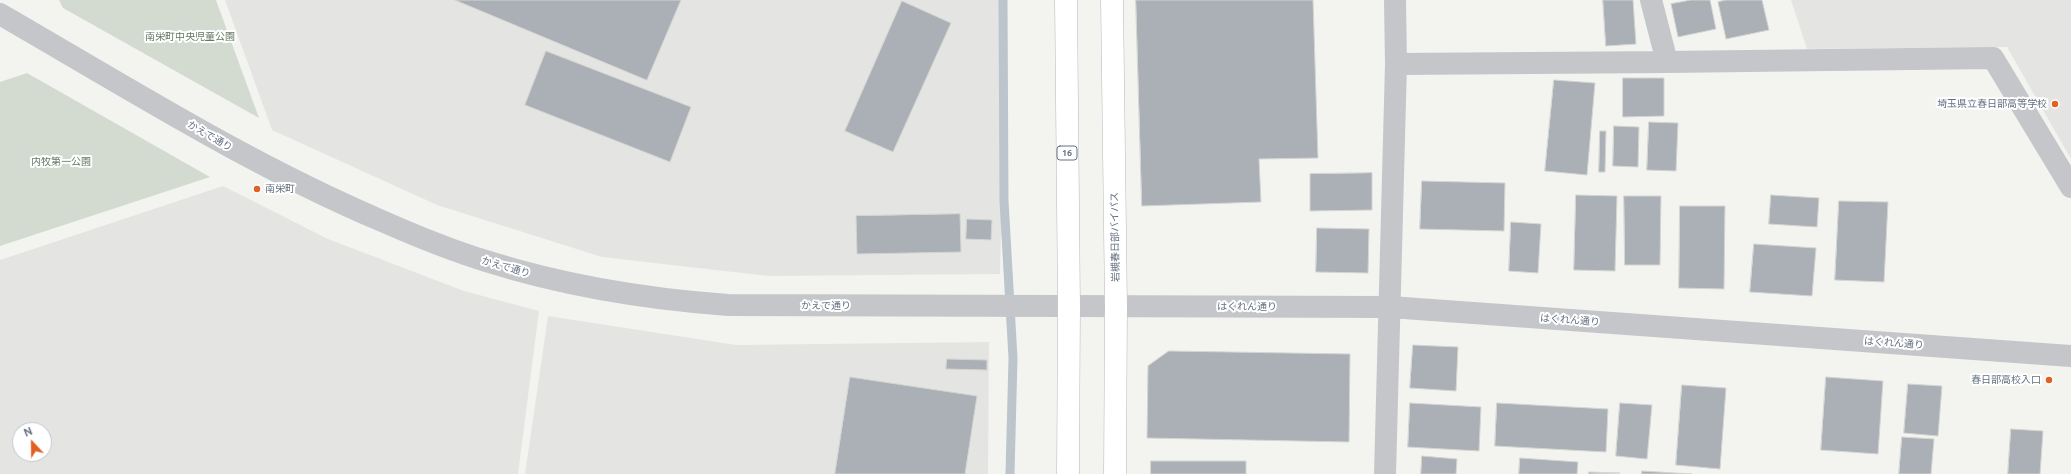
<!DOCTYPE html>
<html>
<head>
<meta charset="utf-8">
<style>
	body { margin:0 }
	#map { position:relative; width:2071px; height:474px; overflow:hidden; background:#f3f4ef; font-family:Ubuntu,sans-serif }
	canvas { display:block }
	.north { position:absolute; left:12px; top:422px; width:40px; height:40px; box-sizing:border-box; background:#fff; border:1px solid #c1c6cc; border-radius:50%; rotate:338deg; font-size:11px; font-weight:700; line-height:16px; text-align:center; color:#637080 }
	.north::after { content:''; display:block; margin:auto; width:14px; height:18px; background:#e16122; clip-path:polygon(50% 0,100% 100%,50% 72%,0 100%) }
</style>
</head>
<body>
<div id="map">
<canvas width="2071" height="474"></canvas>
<div class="north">N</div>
</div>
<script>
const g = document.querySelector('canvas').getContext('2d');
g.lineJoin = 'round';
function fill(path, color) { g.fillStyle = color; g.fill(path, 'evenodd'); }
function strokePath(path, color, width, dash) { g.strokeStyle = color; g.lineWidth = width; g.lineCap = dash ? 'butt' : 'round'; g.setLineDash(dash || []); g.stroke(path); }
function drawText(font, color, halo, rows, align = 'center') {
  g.font = font + ' Ubuntu,"Noto Sans JP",sans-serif'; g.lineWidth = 4; g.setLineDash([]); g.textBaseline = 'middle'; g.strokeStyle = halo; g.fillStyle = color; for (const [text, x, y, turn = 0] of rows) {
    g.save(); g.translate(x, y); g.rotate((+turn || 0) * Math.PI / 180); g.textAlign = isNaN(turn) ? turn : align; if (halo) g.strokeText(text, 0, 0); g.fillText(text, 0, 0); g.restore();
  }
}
fill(new Path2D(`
	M225,0H1006L1000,274L768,276L602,257L437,205L272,130Z
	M1791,0H2071V159L2007,47L1807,49Z
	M223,186L328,239L464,291L539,311L518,474H0V260ZM20,430H44V454H20Z
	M548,316L736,345L989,342L988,474H525Z`), '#e4e5e3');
fill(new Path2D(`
	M59,0H216L259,118L63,8Z
	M27,73L210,177L0,246V82Z`), '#d3dbd0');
strokePath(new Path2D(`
	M1003,0L1004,201L1013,358L1010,474`), '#bcc5cb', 9);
const building = new Path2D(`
	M455,0H681L647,80Z
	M1136,0H1313L1318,158L1259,159L1261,202L1142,206Z
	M1603,0H1633L1636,44L1606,46Z
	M1691,0H1710L1716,29L1678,37L1671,4Z
	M1726,0H1762L1769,30L1726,39L1718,2Z
	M902,1L951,23L893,152L845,131Z
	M546,51L691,107L670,162L525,105Z
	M1623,78H1664V116L1623,117Z
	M1554,80L1595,83L1587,175L1545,171Z
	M1649,122L1678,123L1676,171L1647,170Z
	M1614,126L1639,127L1638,167L1613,166Z
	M1600,131H1606L1605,172H1599Z
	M1372,173V210L1310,211V174Z
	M1422,181L1505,183L1504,231L1420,229Z
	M1576,195L1617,196L1615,271L1574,270Z
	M1771,195L1819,198L1817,227L1769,224Z
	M1624,196H1661L1660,265H1625Z
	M1839,201L1888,202L1884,282L1835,280Z
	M1680,206H1725L1724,289L1679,288Z
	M960,214L961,252L857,254L856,216Z
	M967,219L992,220L991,240L966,239Z
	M1511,222L1541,224L1538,273L1509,271Z
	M1317,228L1369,229L1368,273L1316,272Z
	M1754,244L1816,248L1812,296L1750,292Z
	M1413,345L1458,347L1456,391L1410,388Z
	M1169,351L1350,354L1349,442L1147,438L1148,366Z
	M947,359L987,360V370L946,369Z
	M850,377L977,396L965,474H835Z
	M1826,377L1883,381L1878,454L1821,450Z
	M1908,384L1942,386L1938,436L1904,433Z
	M1682,385L1726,388L1720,469L1676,465Z
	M1410,403L1481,407L1479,451L1408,447Z
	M1497,403L1608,409L1606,452L1495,446Z
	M1620,403L1652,405L1647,459L1616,456Z
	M2011,429L2043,431L2040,474H2008Z
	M1902,437L1934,439L1931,474H1899Z
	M1422,456L1457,459L1456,474H1421Z
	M1520,458L1578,462L1577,474H1519Z
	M1151,461H1246V474H1151Z
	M1642,471L1692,474H1642Z
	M1589,472L1620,473L1589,474Z`);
fill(building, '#aab0b5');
strokePath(building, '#d4d5d2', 1);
const highway = new Path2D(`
	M1066,0L1069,306L1068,474
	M1112,0L1116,306L1115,474`);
strokePath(highway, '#b6b8bb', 23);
strokePath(new Path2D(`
	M1651,0L1667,62L1993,58L2071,187
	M0,14C125,86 248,164 382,221C416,236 450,250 486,261C565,286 646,299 728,305L1390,307L2071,356
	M1396,64L1667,62
	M1385,474L1396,64L1395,0`), '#c4c6ca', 22);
strokePath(highway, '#fff', 22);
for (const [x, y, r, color] of [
	[2055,104,4,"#e16122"],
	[257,189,4,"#e16122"],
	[2049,380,4,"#e16122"]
]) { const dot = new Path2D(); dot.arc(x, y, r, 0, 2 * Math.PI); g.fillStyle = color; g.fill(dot); strokePath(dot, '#fff', 1.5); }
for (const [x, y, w] of [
	[1067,153,20]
]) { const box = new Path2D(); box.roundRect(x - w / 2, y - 7, w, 14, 3); g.fillStyle = '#fff'; g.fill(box); strokePath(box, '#637080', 1); }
drawText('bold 9px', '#637080', null, [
	["16",1067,153]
]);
drawText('10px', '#647861', '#fff', [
	["南栄町中央児童公園",190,37],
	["内牧第一公園",61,162]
]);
drawText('10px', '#637080', '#fff', [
	["埼玉県立春日部高等学校",2047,104],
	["南栄町",265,189,"left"],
	["春日部高校入口",2041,380]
], 'right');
drawText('10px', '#637080', '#fff', [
	["かえで通り",210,136,30],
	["岩槻春日部バイパス",1115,237,-91],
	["かえで通り",506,267,16],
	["かえで通り",826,306],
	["はくれん通り",1247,307],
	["はくれん通り",1570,320,4],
	["はくれん通り",1894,343,4]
]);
</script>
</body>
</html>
